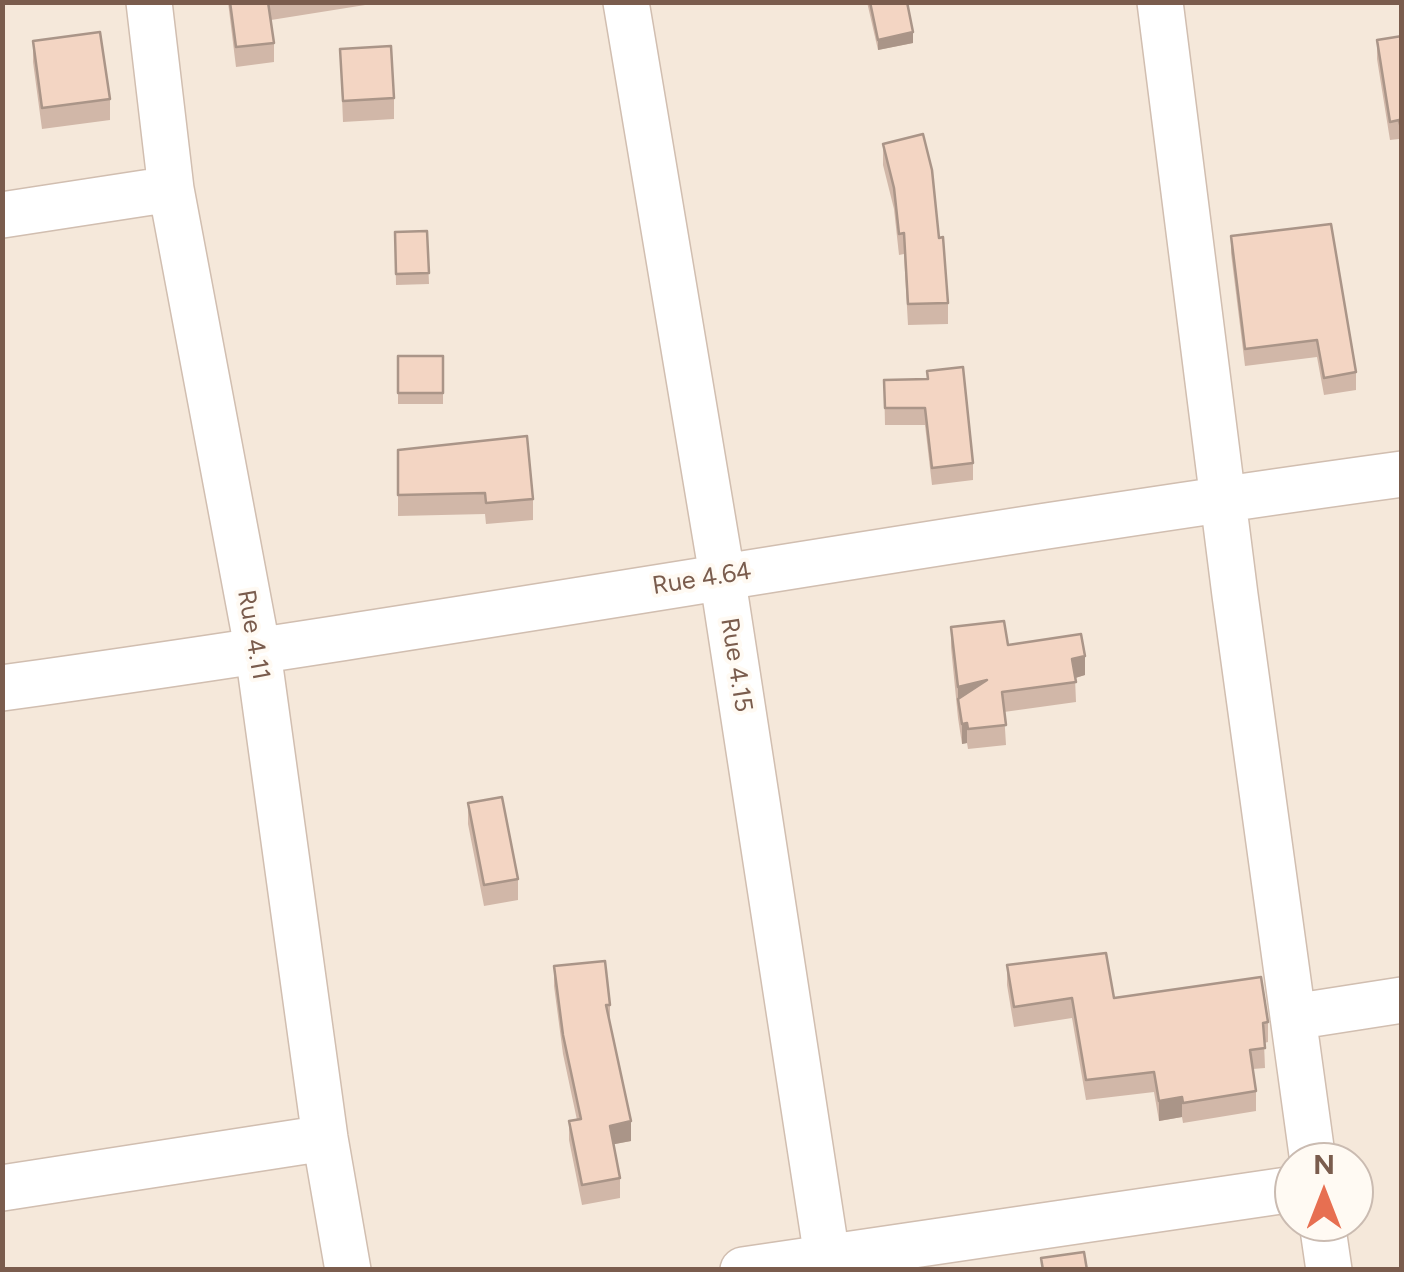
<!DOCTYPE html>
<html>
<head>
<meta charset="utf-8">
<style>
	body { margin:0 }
	#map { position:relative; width:1404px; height:1272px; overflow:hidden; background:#fdf6ec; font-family:Figtree,sans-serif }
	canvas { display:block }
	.frame { position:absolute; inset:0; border:5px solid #7a5c4d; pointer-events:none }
	.north { position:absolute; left:1274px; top:1142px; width:100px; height:100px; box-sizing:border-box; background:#fffaf3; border:2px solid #cabbb1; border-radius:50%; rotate:0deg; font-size:28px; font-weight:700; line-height:40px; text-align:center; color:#7a5c4d }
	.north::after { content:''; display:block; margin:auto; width:35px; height:45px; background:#e76f51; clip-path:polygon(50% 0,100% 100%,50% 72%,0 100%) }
</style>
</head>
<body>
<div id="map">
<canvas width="1404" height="1272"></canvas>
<div class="frame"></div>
<div class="north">N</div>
</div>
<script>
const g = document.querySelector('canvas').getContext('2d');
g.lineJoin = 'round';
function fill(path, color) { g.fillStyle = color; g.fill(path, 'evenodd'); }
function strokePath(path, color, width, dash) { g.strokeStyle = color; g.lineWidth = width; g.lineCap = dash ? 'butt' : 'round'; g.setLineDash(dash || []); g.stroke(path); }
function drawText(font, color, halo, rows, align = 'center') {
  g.font = font + ' Figtree,sans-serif'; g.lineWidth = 8; g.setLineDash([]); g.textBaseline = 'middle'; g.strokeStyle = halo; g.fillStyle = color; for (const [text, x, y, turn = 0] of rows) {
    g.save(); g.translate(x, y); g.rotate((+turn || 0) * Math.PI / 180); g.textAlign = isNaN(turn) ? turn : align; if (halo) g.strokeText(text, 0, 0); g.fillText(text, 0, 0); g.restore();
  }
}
fill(new Path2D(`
	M2,3H1401V1269H3ZM1294,1162H1354V1222H1294Z`), '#f5e8da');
const minor = new Path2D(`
	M149,2L171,189L258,652L325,1138L348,1270
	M626,2L722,575L829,1270
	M1160,2L1235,595L1313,1162
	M2,215L171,189
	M2,688C470,623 934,538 1402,474
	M1293,1017L1402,1000
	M2,1188L325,1138
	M1322,1222L1329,1270
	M743,1270L1294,1189`);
strokePath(minor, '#d1beb0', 48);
strokePath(minor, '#fff', 45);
fill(new Path2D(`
	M228,2H384L271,20L274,43V62L236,67Z
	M867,2H907L913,43L878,50Z
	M1402,36V151L1399,139L1390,140L1377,59V40Z
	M33,41L110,99V120L42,129L33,62Z
	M340,49L394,98V119L343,122Z
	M883,144L948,303V324L908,325L904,254L899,255L894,209L883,165Z
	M427,231L429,284L396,285L395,232Z
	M1231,236L1356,372V390L1324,395L1317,357L1245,366L1231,253Z
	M398,356H443V404H398Z
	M927,379L973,463V480L932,485L925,425H885L884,380Z
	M398,450L533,499V520L486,524L485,514L398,516Z
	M951,627L1008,645L1085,675L1075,678L1076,702L1004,712L1006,745L968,749L967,743L962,744L958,718L951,647Z
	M468,803L518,879V900L484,906L468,824Z
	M1007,965L1114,998L1268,1022V1042L1264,1043L1265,1068L1253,1069L1256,1091V1111L1183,1123L1182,1117L1159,1121L1154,1092L1086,1100L1072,1018L1014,1027L1007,985Z
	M554,966L610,1005V1022L631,1141L614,1144L620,1178V1198L582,1205L569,1140V1121L577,1120L563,1054L554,986Z`), '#d1b7a8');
fill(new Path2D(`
	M913,32V43L878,50V40Z
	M1085,656V675L1072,679V659Z
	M987,680L958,699V707V687Z
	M967,723V743L962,744V724Z
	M1182,1097V1117L1159,1121V1101Z
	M631,1121V1141L610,1145V1126Z`), '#aa9588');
const building = new Path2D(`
	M230,2H268L274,43L236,47Z
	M870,2H907L913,32L878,40Z
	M100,32L110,99L42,108L33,41Z
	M1402,36V133L1399,120L1390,122L1377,40Z
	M391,46L394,98L343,101L340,49Z
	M923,134L932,170L939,238L943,237L948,303L908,304L904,233L899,234L894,188L883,144Z
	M1331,224L1356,372L1324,378L1317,340L1245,349L1231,236Z
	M427,231L429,273L396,274L395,232Z
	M398,356H443V393H398Z
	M963,367L973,463L932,468L925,408H885L884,380L928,379L927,371Z
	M527,436L533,499L486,503L485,493L398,495V450Z
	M1004,621L1008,645L1081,634L1085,656L1072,659L1076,682L1002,692L1006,725L968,729L967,723L962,724L958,699L987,680L958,687L951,627Z
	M502,797L518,879L484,885L468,803Z
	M1106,953L1114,998L1261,977L1268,1022L1263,1023L1265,1048L1250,1050L1256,1091L1183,1103L1182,1097L1159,1101L1154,1072L1086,1080L1072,998L1014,1007L1007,965Z
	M605,961L610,1005H606L631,1121L610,1126L620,1178L582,1185L569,1121L581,1119L563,1035L554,966Z
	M1084,1252L1087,1270H1043L1041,1258Z`);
fill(building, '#f3d5c3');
strokePath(building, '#aa9588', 2.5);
drawText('25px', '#7a5c4d', '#fffaf3', [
	["Rue 4.64",702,579,-9],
	["Rue 4.11",253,635,80],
	["Rue 4.15",736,665,81]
]);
</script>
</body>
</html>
